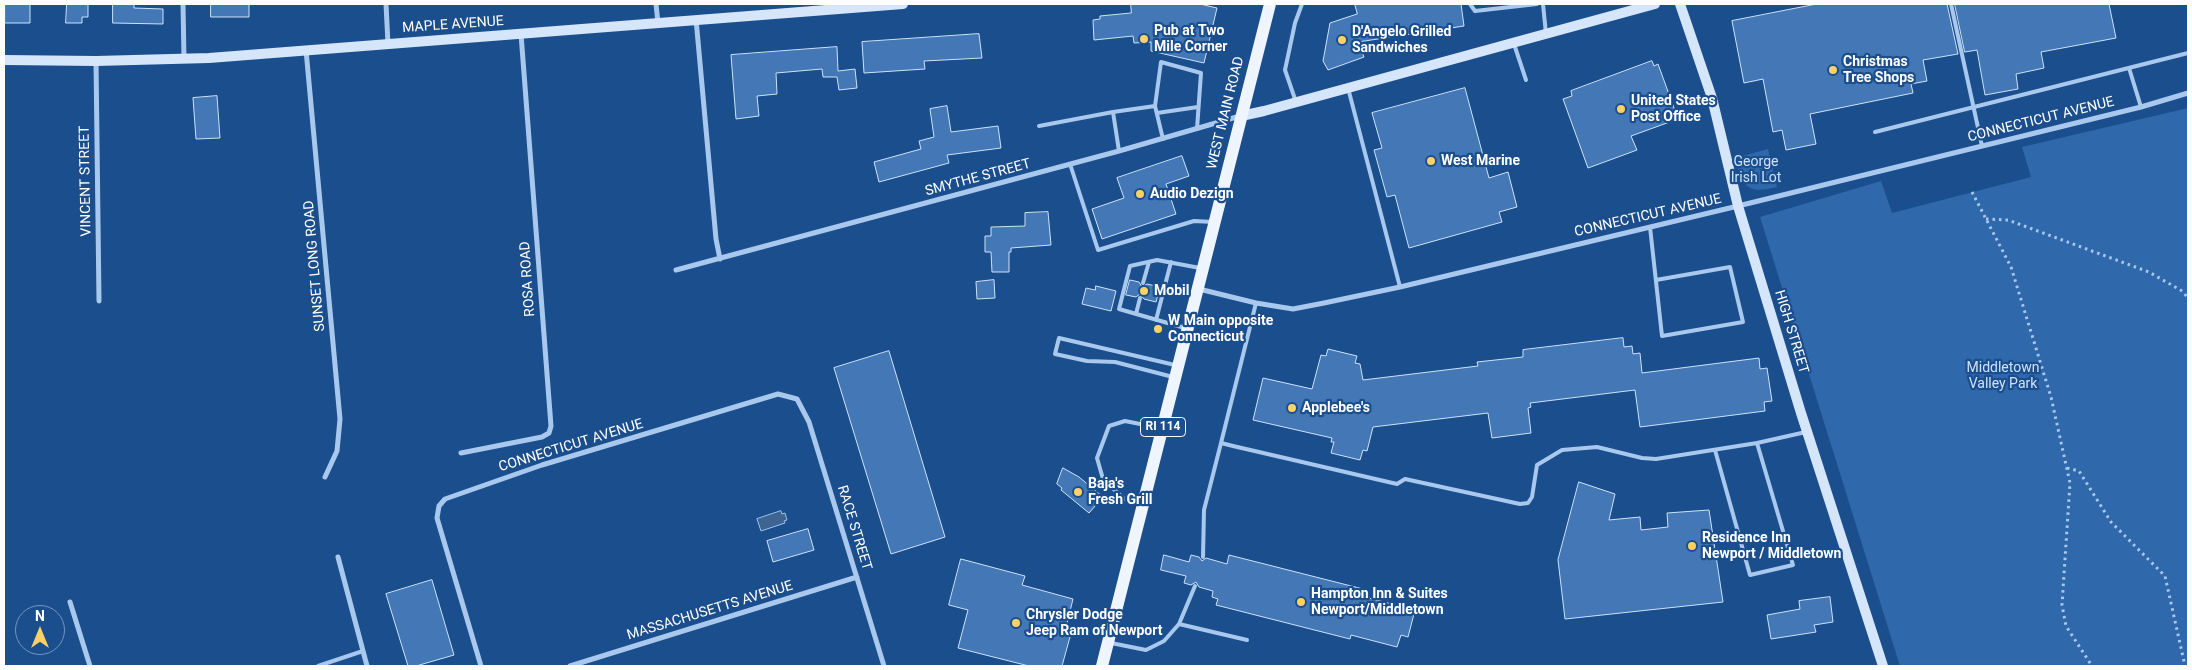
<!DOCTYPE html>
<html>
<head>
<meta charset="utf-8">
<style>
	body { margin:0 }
	#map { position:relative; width:2192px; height:670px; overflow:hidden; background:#1b4e8d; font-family:Roboto,sans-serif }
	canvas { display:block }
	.frame { position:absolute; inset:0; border:5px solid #fff; pointer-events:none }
	.north { position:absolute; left:15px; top:605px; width:50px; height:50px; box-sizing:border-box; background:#1b4e8d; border:1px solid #7695bb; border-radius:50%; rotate:0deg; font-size:14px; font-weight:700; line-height:20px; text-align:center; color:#fff }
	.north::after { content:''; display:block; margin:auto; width:18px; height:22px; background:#fed166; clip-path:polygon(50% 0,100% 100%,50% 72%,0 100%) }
</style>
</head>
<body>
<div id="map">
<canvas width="2192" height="670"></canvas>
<div class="frame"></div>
<div class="north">N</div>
</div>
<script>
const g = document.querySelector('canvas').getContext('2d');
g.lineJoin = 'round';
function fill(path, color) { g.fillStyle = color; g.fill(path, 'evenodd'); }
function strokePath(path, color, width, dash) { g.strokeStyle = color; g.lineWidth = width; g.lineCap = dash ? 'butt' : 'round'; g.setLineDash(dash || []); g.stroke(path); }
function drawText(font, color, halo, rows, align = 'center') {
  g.font = font + ' Roboto,sans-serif'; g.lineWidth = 4.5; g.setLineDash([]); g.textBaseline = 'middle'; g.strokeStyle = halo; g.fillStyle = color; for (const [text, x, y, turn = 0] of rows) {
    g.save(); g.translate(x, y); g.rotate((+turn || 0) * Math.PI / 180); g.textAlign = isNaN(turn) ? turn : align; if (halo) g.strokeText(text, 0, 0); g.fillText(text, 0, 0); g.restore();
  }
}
fill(new Path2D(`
	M2188,108V666H1900L1760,217L1881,181L1892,213L2031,177L2022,147Z
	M1768,149L1777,187C1746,195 1743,186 1735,158Z`), '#2f68ab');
const water = new Path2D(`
	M781,511L782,514L785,513L787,520L784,521L785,523L761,531L757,519Z`);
fill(water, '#3f6492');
strokePath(water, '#9cc3ef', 1);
const building = new Path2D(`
	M5,4H30V23H5Z
	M67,4H88V17H82V23H66Z
	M113,4H134V8L163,9V24L113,23Z
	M211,4H249V17H211Z
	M1131,4H1200L1217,8L1204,63L1151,51V42L1134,43L1133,36L1094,40L1093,20L1100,19V16L1131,13Z
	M1355,4H1461L1464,26L1358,42L1364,57L1328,70L1323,61L1330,23L1357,14Z
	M1817,4H1947L1958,54L1923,60L1927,81L1911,84L1913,93L1810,114L1816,144L1786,150L1782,130L1773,132L1763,79L1744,83L1732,21Z
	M1955,4H2109L2116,38L2041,52L2044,68L2016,74L2018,89L1985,95L1977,50L1965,52Z
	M979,34L982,58L924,61L925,69L864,73L862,42Z
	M837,47L838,71L855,69L857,88L839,90L837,77H823L822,69L776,73L777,94L757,96L759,116L736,119L731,55Z
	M1652,61L1654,66L1658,64L1678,119L1631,136L1637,150L1588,168L1563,99L1572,96L1571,91Z
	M1465,88L1489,178L1508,172L1517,207L1499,212L1502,222L1409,248L1395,195L1387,197L1374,150L1382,148L1372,113Z
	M217,96L220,138L196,139L193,98Z
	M947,106L951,132L998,126L1001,148L947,155L949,163L879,182L874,162L921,149L919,141L934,137L930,109Z
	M1182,156L1189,176L1166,184L1176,214L1102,239L1092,209L1124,198L1117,178Z
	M1048,212L1051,245L1011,248V252H1009V272H992L991,252H985V236H991V227L1025,226V213Z
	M994,280L995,298L977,299L976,282Z
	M1130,280L1139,282L1142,287L1147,284L1160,287L1156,302L1144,299L1140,294L1136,297L1126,295Z
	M1096,286L1116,291L1111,311L1082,304L1086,288L1095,290Z
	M1623,338L1624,347L1632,346L1633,354L1640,353L1642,373L1759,358L1760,369L1767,368L1772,401L1764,402L1765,411L1640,427L1635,390L1530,403L1531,407L1528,408L1531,433L1492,438L1488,413L1373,427L1367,451L1363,450L1360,460L1331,453L1334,442H1331L1332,438L1253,420L1263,378L1312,389L1321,355L1326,356L1328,349L1357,356L1355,363L1360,364L1363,380L1478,366L1477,362L1523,357V350Z
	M889,351L945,537L891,554L834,368Z
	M1063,468L1079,477L1103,497L1089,513L1061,490L1062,488L1057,484Z
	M1579,482L1615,494L1609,520L1640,517L1641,530L1668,527L1667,513L1709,510L1723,602L1565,619L1558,560Z
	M808,529L814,550L773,562L767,541Z
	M1164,555L1189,562L1191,555L1199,557L1202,561L1206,558L1227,564L1229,555L1363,589L1361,596L1415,610L1408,637L1401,635L1397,647L1351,635L1350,639L1216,605L1218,599L1212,597L1213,591L1199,587L1196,582L1191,585L1184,583L1186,576L1161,570Z
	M961,559L1025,576L1022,585L1073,599L1064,636L1070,637L1062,666H1029L958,648L968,610L949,605Z
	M432,580L454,655L416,666H408L386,594Z
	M1830,597L1833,622L1814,625L1816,632L1771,639L1767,615L1800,609L1799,601Z`);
fill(building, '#4477b5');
strokePath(building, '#cee2fa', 1);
strokePath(new Path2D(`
	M1972,192L2011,267L2051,397L2070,483L2062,605L2066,626L2092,666
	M1986,219L2008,220L2149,272L2182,291L2188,298
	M2067,468L2079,471L2111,522L2165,576L2185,666`), '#a9c8ed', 3, [2.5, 4]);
strokePath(new Path2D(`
	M1470,4L1475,11L1537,4
	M1543,4L1546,34
	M1951,4L1982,146
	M1514,44L1526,80
	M2129,68L2141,107
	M1348,88L1400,287
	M1296,102L1285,70L1295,23L1302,4
	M1113,112L1155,106
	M1157,113L1198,107
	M1039,126L1113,112L1119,151
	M1875,132L2188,53
	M1163,139L1155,106L1161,62L1201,73L1197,129
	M1070,164L1098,250L1194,221L1214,222
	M1650,227L1662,336L1743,322L1730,267L1656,280
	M1143,283L1149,262
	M1256,303L1221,443L1233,446L1397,484L1405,479L1520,504L1528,503L1532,497L1537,465L1562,450L1597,447L1642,458L1656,459L1757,443L1806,432
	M1136,314L1140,298
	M1156,320L1171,262
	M1185,328L1119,309L1130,266L1157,260L1200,268
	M1173,377L1115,362L1087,361L1055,354L1059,338L1175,365
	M1715,450L1750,575L1793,565L1757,443
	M1142,503L1124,499L1103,479L1097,458L1109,426L1125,421L1160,428
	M1203,557L1204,510L1221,443
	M1179,624L1247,640
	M1111,643L1146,650L1164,641L1179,624L1195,586
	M318,666L363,651`), '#a9c8ed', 4);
strokePath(new Path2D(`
	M183,4L184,59
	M386,4L388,44
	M656,4L658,23
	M696,19L716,239L720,259
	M306,50L340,419L337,451L325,477
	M96,61L99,301
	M676,270L1119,151L1240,116
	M1199,289L1256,303L1293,309L1324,303L1400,287L1738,206L2141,107L2188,93
	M461,453L542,437L549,433L551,426L521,34
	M338,557L367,666
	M70,602L90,666
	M481,666L437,518L439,506L445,499L542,465L778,394L797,399L809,422L884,666
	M570,666L857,577`), '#a9c8ed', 5);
strokePath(new Path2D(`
	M1680,4L1712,98L1738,206L1801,413L1883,666
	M4,60L96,61L209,58L903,4
	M1241,116L1264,111L1655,4`), '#d5e5fa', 10);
strokePath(new Path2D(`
	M1102,666L1270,4`), '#eff5ff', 12);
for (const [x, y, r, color] of [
	[1144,39,5,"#fed166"],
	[1342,40,5,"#fed166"],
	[1833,70,5,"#fed166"],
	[1621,109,5,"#fed166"],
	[1431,161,5,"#fed166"],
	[1140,194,5,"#fed166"],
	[1144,291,5,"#fed166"],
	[1158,329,5,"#fed166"],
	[1292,408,5,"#fed166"],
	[1078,492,5,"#fed166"],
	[1692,546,5,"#fed166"],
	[1301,602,5,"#fed166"],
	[1016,623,5,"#fed166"]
]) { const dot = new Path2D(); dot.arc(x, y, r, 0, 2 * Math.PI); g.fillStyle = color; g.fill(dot); strokePath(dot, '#1b4e8d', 2); }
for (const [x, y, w] of [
	[1163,427,45]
]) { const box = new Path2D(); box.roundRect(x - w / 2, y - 9.5, w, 19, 4); g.fillStyle = '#1b4e8d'; g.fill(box); strokePath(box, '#fff', 1); }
drawText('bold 12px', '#fff', null, [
	["RI 114",1163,427]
]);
drawText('14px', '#fff', '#1b4e8d', [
	["MAPLE AVENUE",453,25,-4],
	["WEST MAIN ROAD",1226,113,-76],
	["CONNECTICUT AVENUE",2041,120,-14],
	["SMYTHE STREET",978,178,-15],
	["VINCENT STREET",86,181,-91],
	["CONNECTICUT AVENUE",1648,216,-13],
	["SUNSET LONG ROAD",315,266,-95],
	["ROSA ROAD",528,279,-94],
	["HIGH STREET",1791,332,73],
	["CONNECTICUT AVENUE",571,446,-17],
	["RACE STREET",854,528,73],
	["MASSACHUSETTS AVENUE",710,611,-17]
]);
drawText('bold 14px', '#fff', '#1b4e8d', [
	["Pub at Two",1154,31],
	["Mile Corner",1154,47],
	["D'Angelo Grilled",1352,32],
	["Sandwiches",1352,48],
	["Christmas",1843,62],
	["Tree Shops",1843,78],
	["United States",1631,101],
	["Post Office",1631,117],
	["West Marine",1441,161],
	["Audio Dezign",1150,194],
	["Mobil",1154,291],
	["W Main opposite",1168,321],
	["Connecticut",1168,337],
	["Applebee's",1302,408],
	["Baja's",1088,484],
	["Fresh Grill",1088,500],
	["Residence Inn",1702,538],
	["Newport / Middletown",1702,554],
	["Hampton Inn & Suites",1311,594],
	["Newport/Middletown",1311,610],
	["Chrysler Dodge",1026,615],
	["Jeep Ram of Newport",1026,631]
], 'left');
drawText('14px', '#cee2fa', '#1b4e8d', [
	["George",1756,162],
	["Irish Lot",1756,178],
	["Middletown",2003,368],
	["Valley Park",2003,384]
]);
</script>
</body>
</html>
